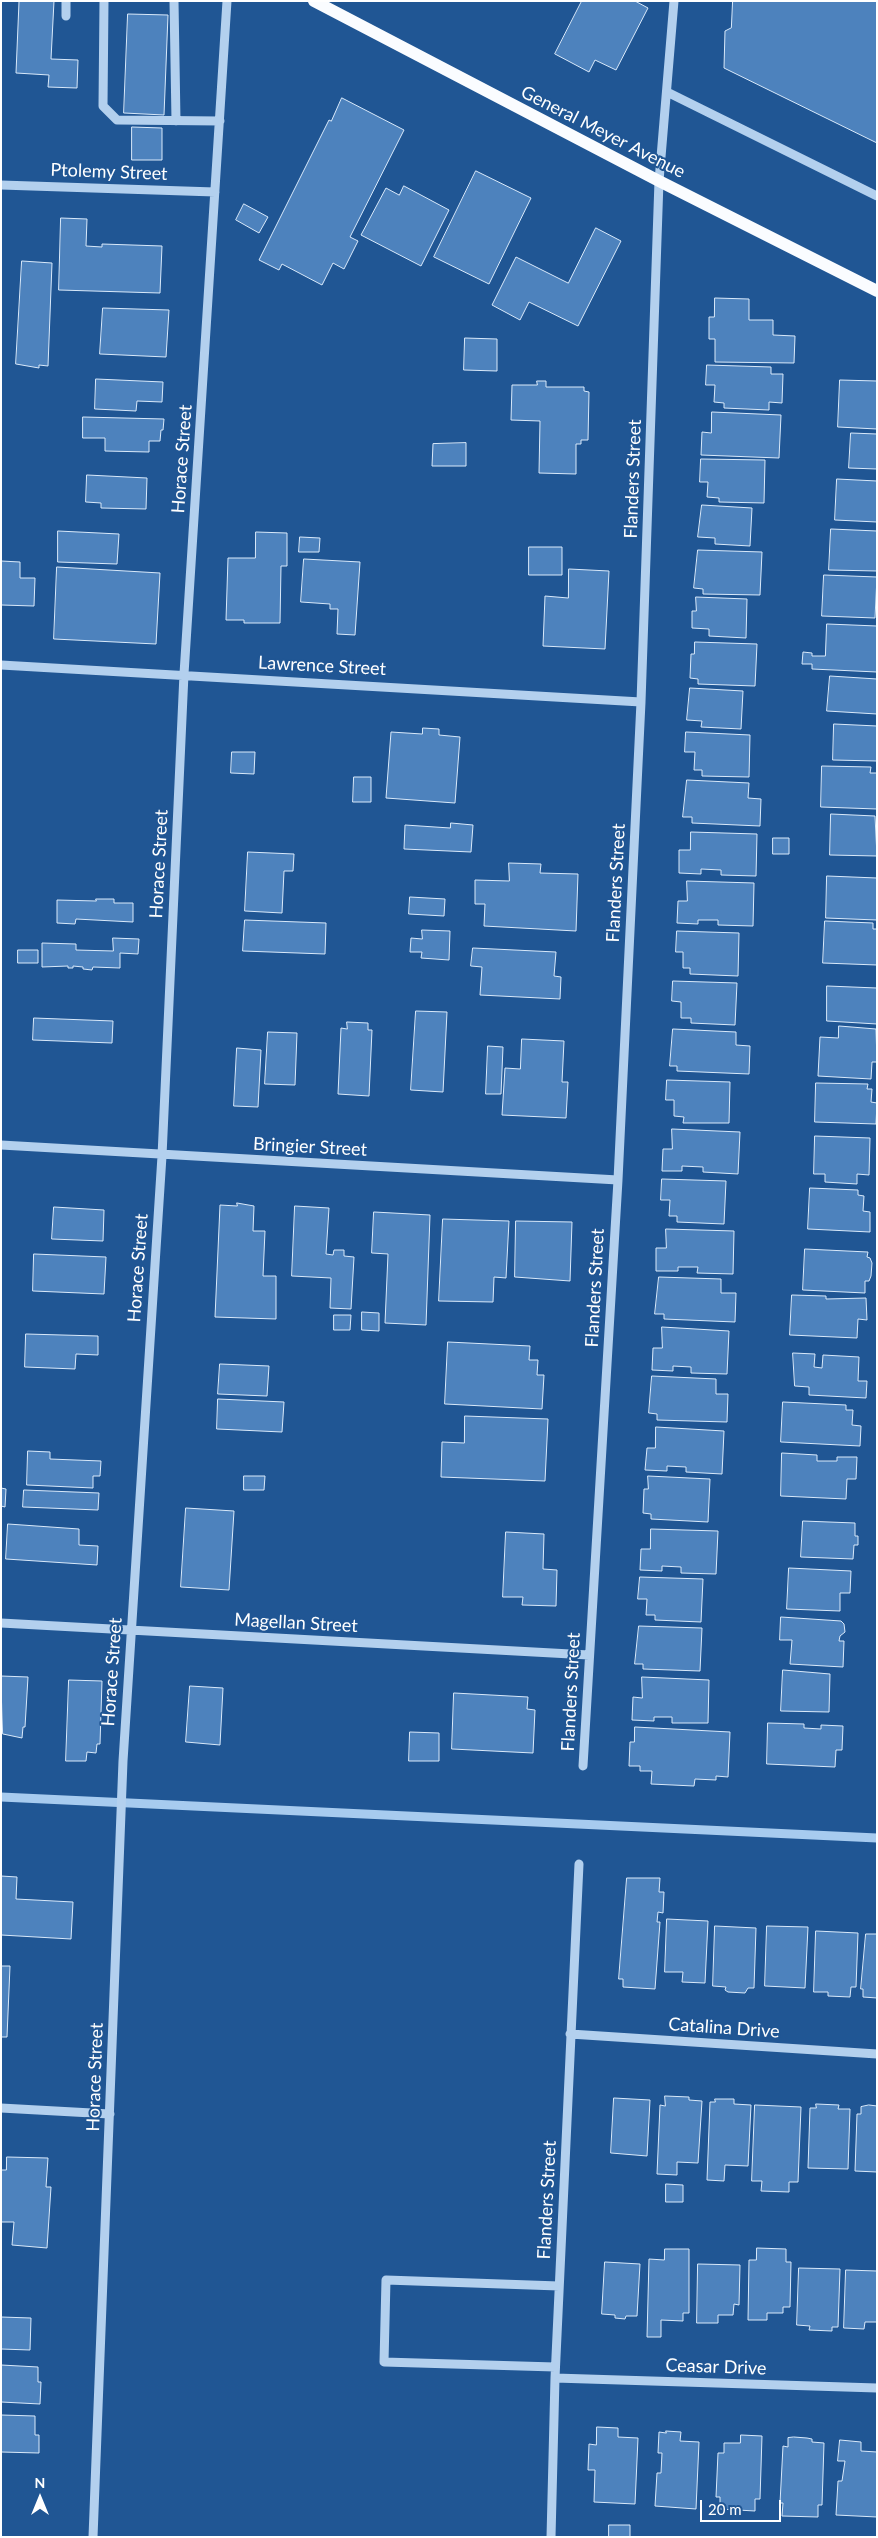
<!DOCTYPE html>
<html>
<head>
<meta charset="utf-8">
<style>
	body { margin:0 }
	#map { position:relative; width:878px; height:2538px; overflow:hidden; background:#205694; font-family:Lato,sans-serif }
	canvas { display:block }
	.frame { position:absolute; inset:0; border:2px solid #fff; pointer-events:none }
	.north { position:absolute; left:15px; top:2473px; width:50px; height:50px; -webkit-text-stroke:4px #205694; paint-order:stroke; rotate:0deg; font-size:14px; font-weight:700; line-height:20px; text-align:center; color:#fff }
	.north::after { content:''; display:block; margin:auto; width:18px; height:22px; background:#fff; clip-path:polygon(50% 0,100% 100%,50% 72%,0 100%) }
	.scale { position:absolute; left:700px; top:2500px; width:81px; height:22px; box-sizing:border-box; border:2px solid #fff; border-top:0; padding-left:6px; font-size:15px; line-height:18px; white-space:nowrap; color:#fff; -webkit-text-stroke:4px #205694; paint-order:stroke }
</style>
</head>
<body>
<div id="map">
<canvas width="878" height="2538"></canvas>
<div class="frame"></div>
<div class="north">N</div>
<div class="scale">20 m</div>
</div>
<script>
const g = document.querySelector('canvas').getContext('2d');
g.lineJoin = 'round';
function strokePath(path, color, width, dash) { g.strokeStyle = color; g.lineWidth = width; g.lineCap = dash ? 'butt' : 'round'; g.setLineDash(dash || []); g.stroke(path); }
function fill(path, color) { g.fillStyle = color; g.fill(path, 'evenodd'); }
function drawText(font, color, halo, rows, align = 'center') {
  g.font = font + ' Lato,sans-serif'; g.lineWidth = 4; g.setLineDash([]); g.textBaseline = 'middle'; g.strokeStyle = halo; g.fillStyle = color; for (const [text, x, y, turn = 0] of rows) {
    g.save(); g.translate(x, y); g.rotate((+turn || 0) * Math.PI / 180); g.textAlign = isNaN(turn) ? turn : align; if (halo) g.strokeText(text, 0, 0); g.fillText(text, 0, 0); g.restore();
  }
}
strokePath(new Path2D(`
	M1,1797C293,1813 585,1822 877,1838`), '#a7cbef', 9);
const building = new Path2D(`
	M14,1H54L51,59L78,60L77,88L48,87L49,75L16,73L19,2Z
	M582,1H635L648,8L616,70L595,60L589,72L555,54Z
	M733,1H877V143L724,68L725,31L731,28Z
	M128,14L168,15L164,115L124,113Z
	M342,98L404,130L350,237L358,241L344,269L333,263L322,285L282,264L279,270L259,260L329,120L331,121Z
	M132,127L162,128V160H132Z
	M476,171L531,198L489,284L434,257Z
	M404,186L449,210L421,266L361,235L386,188L399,195Z
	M244,204L268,217L259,233L236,220Z
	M61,218L87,219L86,246L102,247V244L162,246L160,293L59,290Z
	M596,228L621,241L578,326L529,302L520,320L492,305L516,257L568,283Z
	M22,261L52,263L48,366L39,365V368L16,364Z
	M715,298L749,299V320H773V335L795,336L794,363L715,362V339H709V317H714Z
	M103,308L169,310L166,357L100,354Z
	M465,338L497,339V371L464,370Z
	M707,365L771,367V374H783L782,403L769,402V410L724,408V403L714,402L715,385H706Z
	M96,379L163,382L162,402L137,401L136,411L95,409Z
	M840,380L877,381V429L838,427Z
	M537,381H546V387H584V391L589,392L588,440H581V444H576V474L539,473L540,421L511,420L512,385H537Z
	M712,412L781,415L779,458L701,455L702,432L711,433Z
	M83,417L164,419L163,430H161L160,441H149V452L105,451V438H83Z
	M851,433L877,434V469L849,468Z
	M466,443V466H432L433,444Z
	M701,459L765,460L764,503L719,502V498L707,497L708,482H700Z
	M87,475L147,478L146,509L101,508V503L86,502Z
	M837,479L877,481V522L835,520Z
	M702,505L752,508L750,546L715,544V538L698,537Z
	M831,529L877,531V571L829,570Z
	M58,531L119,534L117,564L58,562Z
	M256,532L287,533V566H281L280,623H244V620H226L228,558H255Z
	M300,537L320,538L319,552H299Z
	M529,547H562V575H529Z
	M698,550L762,552L760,595L703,594V589L694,588Z
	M304,559L360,562L355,635L337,634L338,609H330V604L301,602Z
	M1,561L20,562V578H35L34,606L1,605Z
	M57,567L160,573L156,644L54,639Z
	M569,569L609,571L605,649L543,646L545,596L568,598Z
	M824,575L877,577L875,618L822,616Z
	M696,597L747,599L746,638L709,636V629L692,628V611H696Z
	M827,624L877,626V672L812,669V664H802L803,652L812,653V656H825Z
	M695,642L757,644L755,686L698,684V679L690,678L691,654H694Z
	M830,676L877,679V714L827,711Z
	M690,688L743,691L741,729L701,727L702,721L687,720Z
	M834,724L877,726V761L833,760Z
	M423,728L439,729V735L460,737L455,803L386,798L391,732L422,734Z
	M686,732L750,735L749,777L702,776V770H694L695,752H685Z
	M232,752H255L254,774L231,773Z
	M822,766L871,767L870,773H877V809L821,807Z
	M354,777H371V802H353Z
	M687,780L749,783L748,798L761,799L760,826L692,823V817H683Z
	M831,814L875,816L877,856L830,855Z
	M451,823L473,825L471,852L404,849L405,825L450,828Z
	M691,832L757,834L756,876L721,875V870L701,869V874L679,873V850H690Z
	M773,838H789V854H773Z
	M248,852L294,854L293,871H284L282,913L245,911Z
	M509,863L541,864L540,873L578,874L576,931L484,926L485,904H475V880L509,881Z
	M827,876L877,878V920L826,918Z
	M687,881L754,883L753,926L718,925V920H698V924L677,923L678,901H687Z
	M410,897L445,899L444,916L409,914Z
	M96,899H114V903H133V922L76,919L75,924L57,923V900L96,901Z
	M245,920L326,923L325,954L243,951Z
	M825,921L873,923V929H877V965L823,963Z
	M422,930L450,931L449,960L421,958L422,952H410L411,938L422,939Z
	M677,931L739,933L738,976L690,974V968H683V952H676Z
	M113,938L139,939L138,954L120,953V968L93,967L92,970L83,969V967L73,966V968H68V966L42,967V943L76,944V950L113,951Z
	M473,948L556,952L554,976L561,977L560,999L480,995L482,967L471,966Z
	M18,950H38V963H18Z
	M673,981L737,983L735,1025L691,1023V1018H681V1002L672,1001Z
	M827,986L877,988V1024L827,1021Z
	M416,1011L447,1012L443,1092L411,1090Z
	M34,1018L113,1021L112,1043L33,1040Z
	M347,1022L368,1023V1030H372L369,1096L338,1094L341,1028L347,1029Z
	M839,1026L876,1029L877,1062H872L871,1079L818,1076L820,1037L838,1038Z
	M673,1029L736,1032V1045L750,1046L749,1074L677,1071V1066H670Z
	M268,1032L297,1033L295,1085L265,1084Z
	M522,1039L564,1041L562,1082H568L566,1118L502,1115L505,1068L520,1069Z
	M488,1046L503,1047L501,1094H486Z
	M237,1048L261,1050L258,1107L234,1106Z
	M667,1080L730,1082L729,1123H683L684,1117L674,1116V1100H666Z
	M816,1083L868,1084L867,1089H872L871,1102L877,1103L876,1124L815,1122Z
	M672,1129L740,1132L738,1174L703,1172V1167L682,1166V1171H662L663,1149H672Z
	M815,1136L870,1138L869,1175L857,1174V1184L825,1182V1174H814Z
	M662,1179L726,1181L724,1224L677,1222V1216H669L670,1200H661Z
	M810,1188L858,1190V1195L864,1196L863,1211L870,1212V1232L808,1229Z
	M237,1203L254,1206L253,1231H265L263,1276H276V1319L215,1317L220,1205L237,1206Z
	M295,1206L329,1208L326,1254L333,1255L334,1250H344V1256L354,1257L351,1309L330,1308L331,1278L292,1276Z
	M54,1207L104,1210L103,1241L52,1239Z
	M374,1212L430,1215L426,1325L385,1323L388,1254L372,1253Z
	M443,1219L509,1221L506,1278L494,1277L493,1302L439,1301Z
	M516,1221L572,1222L570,1281L515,1277Z
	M666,1229L734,1231L733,1274L697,1273L698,1267H678V1271H656V1248H666Z
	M805,1249L868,1252L867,1257L870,1258L872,1263L871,1276L869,1281H865V1293L803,1290Z
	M34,1254L106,1257L104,1294L33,1291Z
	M659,1277L721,1279V1293H736L735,1322L664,1319V1314H655Z
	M792,1295L826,1296V1299L866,1298L867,1320L858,1319L857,1338L790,1335Z
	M362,1312L379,1313V1331L362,1330Z
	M334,1315H351L350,1330H334Z
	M662,1327L729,1331L727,1374L691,1373V1367L673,1366V1371L652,1370L653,1348H662Z
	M26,1334L98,1336V1355L76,1354L75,1369L25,1367Z
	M448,1342L530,1346L529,1360H538L537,1375H544L542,1409L445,1404Z
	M793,1353L815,1354L814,1367L822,1368L823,1355L859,1357L858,1381H867L866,1398L809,1395V1387L795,1386Z
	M220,1364L269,1366L267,1396L218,1394Z
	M652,1376L716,1379V1394H728L727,1422L657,1420V1414L649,1413Z
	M218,1399L284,1402L282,1432L217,1429Z
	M783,1402L846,1405V1410H853L852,1425L861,1426L860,1446L781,1442Z
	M465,1416L548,1419L545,1481L441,1477L442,1442L464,1443Z
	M656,1427L724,1431L722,1474L686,1472V1467L667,1466V1471L645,1470L647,1448H655Z
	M28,1451L50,1452V1459L101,1461L100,1476H93V1488L27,1485Z
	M782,1453L817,1455V1461H837V1457H857L856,1479H847L846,1499L781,1496Z
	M244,1476H265L264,1490H244Z
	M648,1476L710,1479L708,1522L651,1519V1514L643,1513L644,1489H648Z
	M1,1488L6,1489L5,1507L1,1506Z
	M24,1490L99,1493L98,1510L23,1507Z
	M186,1508L234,1511L229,1590L181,1587Z
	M803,1521L855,1523V1536H858V1545H854L853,1559L801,1557Z
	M8,1524L79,1529V1545L98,1546L97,1565L6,1559Z
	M651,1529L718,1531L716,1574L681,1573V1567L662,1566V1571L640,1570L641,1549H650Z
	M506,1532L544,1534L543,1569L557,1570L556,1606L522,1605L523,1597H503Z
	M789,1568L851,1571L850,1593H840V1611L787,1609Z
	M640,1577L703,1579L701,1622L655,1620V1615H646L647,1599H638Z
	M781,1617L841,1621L844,1624L845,1632L840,1636L839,1641H844L843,1667L790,1664L792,1640H780Z
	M639,1626L702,1628L700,1671L643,1669V1664H635Z
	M783,1670L830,1674L829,1712L781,1711Z
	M1,1676L28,1677L25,1727H23L22,1738L3,1734Z
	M642,1677L709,1680L708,1723H672V1717H654V1721L632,1720L633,1697L642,1698Z
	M69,1680L102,1681L100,1744H97L96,1753L87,1752L86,1761H66Z
	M190,1686L223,1688L220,1745L186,1742Z
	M454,1693L528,1697L527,1709L535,1710L533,1753L452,1749Z
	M768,1723L804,1724V1728L821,1729V1725L843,1726L842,1750H836L835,1767L767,1764Z
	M635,1727L730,1732L728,1777L716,1776V1780L695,1779L694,1786L651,1784L652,1771H640V1766H629L630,1742H634Z
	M410,1732L439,1733V1761H409Z
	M1,1876L17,1877L16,1899L73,1902L71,1939L1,1935Z
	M627,1878H660L659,1892H664L663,1913L658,1912L657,1922H660L655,1989L623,1987V1979H619Z
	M667,1919L708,1921L705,1983L682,1982L683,1972H665Z
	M715,1926L756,1928L754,1988H748L745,1993L728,1992L725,1990L726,1987L713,1986Z
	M767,1926L808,1927L805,1988L765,1986Z
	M816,1931L858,1933L856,1987H851L850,1997L828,1996V1992H814Z
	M866,1934H877V1998L863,1997V1989H861Z
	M1,1966H10L7,2037H1Z
	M665,2096L689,2097V2100L702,2101L698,2163L677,2162V2175L657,2174L660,2105L665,2106Z
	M614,2098L650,2100L647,2156L611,2153Z
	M715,2099H734V2104L751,2105L748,2166L725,2165L724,2181L707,2180L710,2102H715Z
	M816,2104L839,2105L838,2109H850L848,2169L808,2168L810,2108H816Z
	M755,2105L801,2107L798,2182H789V2192L761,2191L762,2181H752Z
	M869,2105L877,2106V2172L855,2171L857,2114H861V2107Z
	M7,2157L48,2158L46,2187H51L47,2248L12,2245L14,2222H1V2170H6Z
	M666,2184L683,2185V2202H666Z
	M757,2248L786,2249V2262H791L790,2307H783V2313H767V2320H748L749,2260H756Z
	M665,2249H689V2313H683V2321L661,2320V2337H647L649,2259L664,2260Z
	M605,2262L640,2264L637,2316H626L625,2319L615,2318V2315L602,2314Z
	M698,2264L740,2265L739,2305L734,2304L733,2315H718V2323H697Z
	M799,2268L840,2269L838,2327H832V2331L809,2330L810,2326L797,2325Z
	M846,2270L877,2271V2322H865L864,2329L844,2328Z
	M1,2317L31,2318L30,2350L1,2349Z
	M1,2365L38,2367V2382H41L40,2404L1,2402Z
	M1,2415L35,2416V2435H39V2453L1,2452Z
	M597,2427L618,2428V2437L638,2438L635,2504L594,2502L595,2470H588L589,2444L596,2445Z
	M666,2431L681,2432L680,2441L699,2442L696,2509L655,2506L657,2473H661L662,2453H658L659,2432L666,2433Z
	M741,2435L762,2436L760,2499H755V2511L720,2509V2497H716L718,2453H724V2443H740Z
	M794,2437L807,2438L812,2439V2442L824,2443L822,2505H818V2517L782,2516L783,2503H780L783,2446L788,2447V2438Z
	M840,2440L861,2442V2451L877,2452V2517L836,2515L838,2481H842L845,2461H838Z
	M609,2525H630V2537H609Z`);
fill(building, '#4d82bd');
strokePath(building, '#d9e9fa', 1);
strokePath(new Path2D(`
	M104,1L103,106L117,120L220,121
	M174,1L176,121
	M66,16V1
	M667,92L877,196
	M1,185L215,192
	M1,665L641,702
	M1,1145L618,1180
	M1,1623L589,1655
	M583,1766L618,1180L641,702L659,181L674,1
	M570,2034L877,2054
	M1,2108L110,2114
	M555,2367L384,2362L386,2280L559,2286
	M555,2378L877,2388
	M93,2537L123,1761L162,1156L184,674L227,1
	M551,2537L555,2378L579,1864`), '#b3d0ee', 9);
strokePath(new Path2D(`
	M314,1L659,181L877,291`), '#fafcff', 12);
drawText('18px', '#fff', '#205694', [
	["General Meyer Avenue",603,132,27],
	["Ptolemy Street",109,172,2],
	["Horace Street",182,459,-86],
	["Flanders Street",633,479,-88],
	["Lawrence Street",322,666,3],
	["Horace Street",159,864,-87],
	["Flanders Street",616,883,-87],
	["Bringier Street",310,1147,3],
	["Horace Street",138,1268,-86],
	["Flanders Street",595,1288,-87],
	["Magellan Street",296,1623,3],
	["Horace Street",112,1672,-86],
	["Flanders Street",571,1692,-87],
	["Catalina Drive",724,2028,4],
	["Horace Street",95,2077,-88],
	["Flanders Street",547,2200,-87],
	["Ceasar Drive",716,2367,2]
]);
</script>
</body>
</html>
